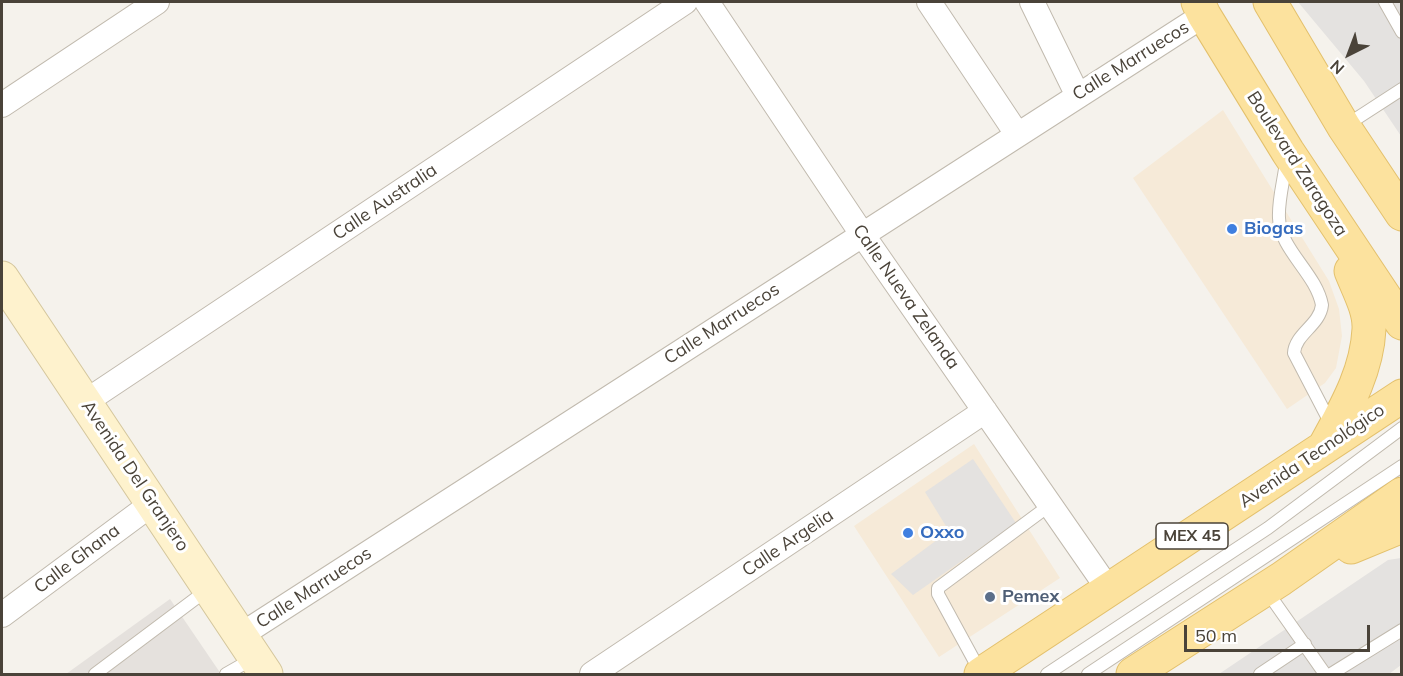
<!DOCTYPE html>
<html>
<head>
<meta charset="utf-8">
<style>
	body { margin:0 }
	#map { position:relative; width:1403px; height:676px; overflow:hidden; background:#f5f2ec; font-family:Mulish,sans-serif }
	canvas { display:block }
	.frame { position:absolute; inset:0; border:3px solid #4a4339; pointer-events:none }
	.north { position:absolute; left:1319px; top:24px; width:60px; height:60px; -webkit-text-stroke:4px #fff; paint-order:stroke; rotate:222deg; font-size:16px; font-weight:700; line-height:24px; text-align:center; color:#4a4339 }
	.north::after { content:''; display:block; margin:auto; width:21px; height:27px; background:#4a4339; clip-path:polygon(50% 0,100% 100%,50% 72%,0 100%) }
	.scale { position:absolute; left:1184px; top:625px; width:186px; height:27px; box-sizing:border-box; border:3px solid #4a4339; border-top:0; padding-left:8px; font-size:18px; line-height:21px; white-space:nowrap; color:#4a4339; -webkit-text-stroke:4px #fff; paint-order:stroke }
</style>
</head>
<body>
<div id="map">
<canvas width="1403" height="676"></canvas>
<div class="frame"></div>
<div class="north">N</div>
<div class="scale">50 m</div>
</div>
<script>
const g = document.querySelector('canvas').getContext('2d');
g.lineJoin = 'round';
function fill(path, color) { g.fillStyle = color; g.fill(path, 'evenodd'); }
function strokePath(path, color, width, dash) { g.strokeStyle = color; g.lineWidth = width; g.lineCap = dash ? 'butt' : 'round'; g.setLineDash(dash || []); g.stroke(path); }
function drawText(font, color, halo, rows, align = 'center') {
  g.font = font + ' Mulish,sans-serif'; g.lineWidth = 6; g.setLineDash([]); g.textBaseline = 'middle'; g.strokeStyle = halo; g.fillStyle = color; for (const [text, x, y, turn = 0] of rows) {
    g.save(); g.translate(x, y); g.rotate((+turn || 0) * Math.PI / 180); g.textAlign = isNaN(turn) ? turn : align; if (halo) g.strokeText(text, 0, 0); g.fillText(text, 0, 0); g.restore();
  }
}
fill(new Path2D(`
	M1223,110L1329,281L1339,309L1342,336L1336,368L1325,383L1287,409L1133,178Z
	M974,444L1060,578L939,657L854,526Z`), '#f6ead8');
fill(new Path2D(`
	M170,599L221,674H66Z`), '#e5e1dd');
fill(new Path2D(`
	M1298,2H1401V136L1364,81Z
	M973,459L1016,523L913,595L891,574L949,531L925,492Z
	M1401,558V665L1389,674H1219L1388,560Z`), '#e4e2e0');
const lane = new Path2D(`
	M1385,2L1402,32
	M1345,126L1402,89
	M1286,162C1284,180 1278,200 1279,218C1280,250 1316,273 1322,305C1320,325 1295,334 1294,353L1332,426
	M1266,590L1325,674
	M981,673L938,594V588L1050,505
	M95,674L207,590
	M226,674L254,658
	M1047,674L1268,528L1402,428
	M1088,674L1402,466
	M1260,674L1305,644
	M1331,674L1402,630`);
const street = new Path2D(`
	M707,2L862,234L1109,590
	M929,2L1017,134
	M1032,2L1077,94
	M2,105L157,2
	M85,402L685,2
	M2,615L153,503
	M241,635L1204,15
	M592,674L985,411`);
const secondary = new Path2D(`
	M2,278L266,674`);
const primary = new Path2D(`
	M1198,2L1204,15L1288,152L1402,323
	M1270,2L1344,127L1402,214
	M1325,446C1345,409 1367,372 1369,329C1370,310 1358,289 1351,271
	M1351,547L1402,526
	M981,674L1402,396
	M1133,674L1281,579L1402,494`);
strokePath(lane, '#c1baae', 14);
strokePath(street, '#c1baae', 26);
strokePath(secondary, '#d4c69c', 35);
strokePath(primary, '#e3c06c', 35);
strokePath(lane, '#fff', 12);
strokePath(street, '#fff', 24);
strokePath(secondary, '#fef2cd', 33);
strokePath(primary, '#fce29e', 33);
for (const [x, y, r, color] of [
	[1232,229,6,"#3f7fe0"],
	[908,533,6,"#3f7fe0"],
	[990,597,6,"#5c6f8a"]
]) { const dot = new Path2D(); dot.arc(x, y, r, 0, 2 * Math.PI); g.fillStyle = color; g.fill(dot); strokePath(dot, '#fff', 2); }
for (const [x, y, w] of [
	[1192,536,72]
]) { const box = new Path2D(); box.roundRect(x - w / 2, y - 13, w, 26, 4.5); g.fillStyle = '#fff'; g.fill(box); strokePath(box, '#4a4339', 1.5); }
drawText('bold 16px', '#4a4339', null, [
	["MEX 45",1192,536]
]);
drawText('18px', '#4a4339', '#fff', [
	["Calle Marruecos",1131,61,-32],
	["Boulevard Zaragoza",1297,164,57],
	["Calle Australia",385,202,-34],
	["Calle Nueva Zelanda",906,297,55],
	["Calle Marruecos",722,324,-33],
	["Avenida Tecnológico",1312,456,-34],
	["Avenida Del Granjero",135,476,56],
	["Calle Argelia",788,543,-34],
	["Calle Ghana",77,559,-37],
	["Calle Marruecos",314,588,-33]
]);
drawText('bold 18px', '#366cbe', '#fff', [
	["Biogas",1244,229],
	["Oxxo",920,533]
], 'left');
drawText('bold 18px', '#4e5e75', '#fff', [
	["Pemex",1002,597]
], 'left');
</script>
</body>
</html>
